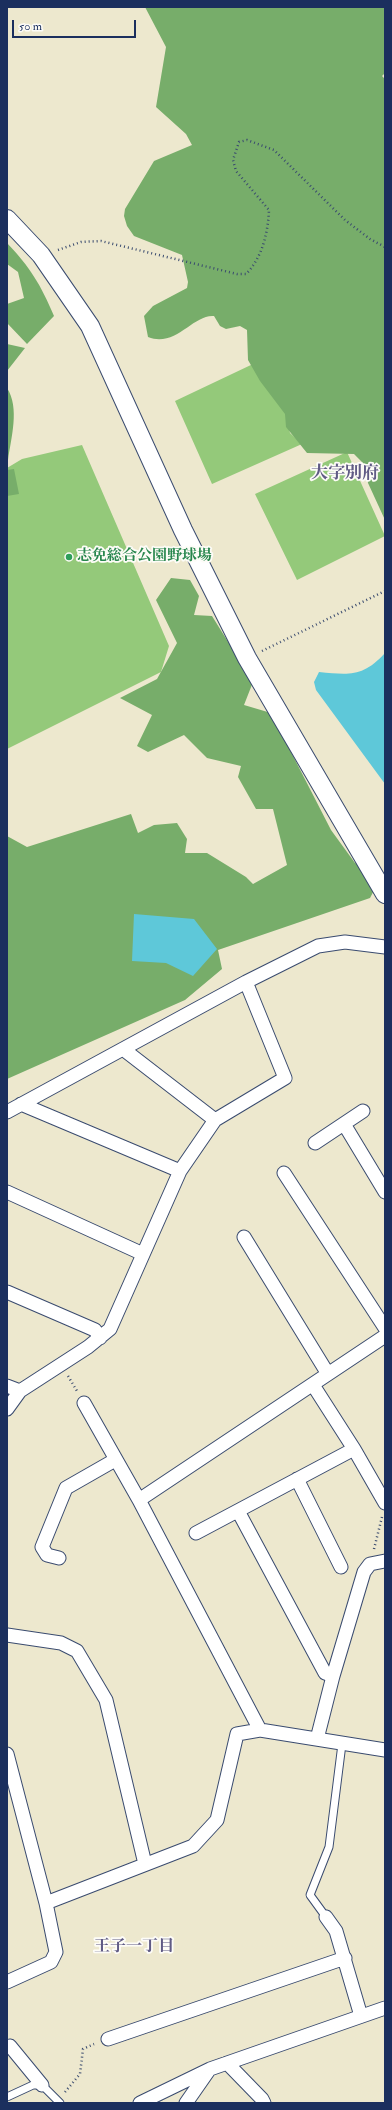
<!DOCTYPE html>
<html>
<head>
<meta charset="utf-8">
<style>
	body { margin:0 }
	#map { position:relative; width:392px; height:2110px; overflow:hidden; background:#ede8ce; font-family:"IM FELL Double Pica",serif }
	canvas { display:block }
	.frame { position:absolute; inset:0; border:8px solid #1b2f5e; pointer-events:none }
	.scale { position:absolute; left:12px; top:20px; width:124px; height:18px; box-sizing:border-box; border:2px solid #1b2f5e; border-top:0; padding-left:5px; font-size:12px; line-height:14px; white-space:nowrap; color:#1b2f5e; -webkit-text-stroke:3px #fdfcf7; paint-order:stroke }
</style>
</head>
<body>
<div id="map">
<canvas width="392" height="2110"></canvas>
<div class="frame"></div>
<div class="scale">50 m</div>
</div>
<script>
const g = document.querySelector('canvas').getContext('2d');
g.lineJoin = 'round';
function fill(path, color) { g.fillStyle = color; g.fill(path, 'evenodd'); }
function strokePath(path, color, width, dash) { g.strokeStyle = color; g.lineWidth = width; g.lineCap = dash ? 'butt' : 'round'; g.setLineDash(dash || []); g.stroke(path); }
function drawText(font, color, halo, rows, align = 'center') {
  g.font = font + ' "IM FELL Double Pica","Noto Serif JP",serif'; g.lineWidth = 3.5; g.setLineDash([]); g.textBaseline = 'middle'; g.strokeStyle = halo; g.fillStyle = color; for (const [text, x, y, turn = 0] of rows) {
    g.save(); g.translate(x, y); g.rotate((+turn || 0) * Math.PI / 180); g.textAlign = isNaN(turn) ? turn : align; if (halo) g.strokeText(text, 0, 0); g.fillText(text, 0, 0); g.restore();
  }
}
fill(new Path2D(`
	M253,364L281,393L290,433L302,444L212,484L175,401Z
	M82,445L169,646L161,672L7,749V468L22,459Z
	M347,452L385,536L297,580L255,494Z`), '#94c97a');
fill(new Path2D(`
	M145,7H385V73L382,76L385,79V520L368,483L366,466L354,454L307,453L286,427L285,414L260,381L248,360L247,330L240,326L226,329L220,326L214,316C193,314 176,348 148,337L144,316L153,306L187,288L188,282L182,255L134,236L127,226L124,216L125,209L154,161L192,145L186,134L156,107L166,47Z
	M7,243C30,267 41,285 54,316L27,344L7,323V304L24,298L18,272L7,264Z
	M7,344L25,348L7,371Z
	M7,388C20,408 11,438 8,460Z
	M14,469L19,494L7,496V470Z
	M171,578L190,580L199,596L194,615L212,616L253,682L244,705L271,713L331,830L355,863L382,875L370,898L218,950L222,969L185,1000L7,1079V836L27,847L131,814L138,833L154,825L177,823L187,839L185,853H207L246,877L253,884L287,865L273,809H256L238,777L241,766L207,758L184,735L148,752L137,746L152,715L120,698L157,679L177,643L156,600Z`), '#77ad6a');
fill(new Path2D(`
	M385,653V784L316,690L314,682L319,672C350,675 363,677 385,653Z
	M134,914L194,919L217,949L193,976L166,963L132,961Z`), '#5ec8d9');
const lane = new Path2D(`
	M326,1917L310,1895L329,1847L342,1744
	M7,2097L33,2085H42L60,2103`);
const street = new Path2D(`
	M123,1049L215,1120
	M21,1104L180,1171
	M7,1112L246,982L318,946L345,942L385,947
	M344,1124L385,1192
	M315,1143L363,1111
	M284,1173L385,1328
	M7,1192L143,1254
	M244,1237L328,1374
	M7,1292L95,1330L100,1338
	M313,1385L354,1449L385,1503
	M7,1386L20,1391
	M84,1403L139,1500
	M7,1409L20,1391L88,1347L110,1329L180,1171L215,1120L285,1078L246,982
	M297,1479L341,1567
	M238,1511L325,1673L333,1676
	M196,1533L354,1449
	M59,1558L47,1555L42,1547L66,1488L115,1460
	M7,1635L61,1643L77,1651L106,1700L145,1864
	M260,1730L139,1500L385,1336
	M317,1739L333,1676L364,1572L370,1564L385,1561
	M7,1754L46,1903L56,1952L51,1962L7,1982
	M46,1903L193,1846L217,1820L237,1734L260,1730L385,1750
	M326,1917L336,1931L361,2016
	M108,2039L345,1958
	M10,2046L42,2085
	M227,2063L262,2099L264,2103
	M140,2103L210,2069L385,2008
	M186,2103L209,2070`);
const secondary = new Path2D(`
	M7,219L41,255L90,326L183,530L247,658L385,894`);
strokePath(lane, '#3a4b6f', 9);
strokePath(street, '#3a4b6f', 15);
strokePath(secondary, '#3a4b6f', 20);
strokePath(new Path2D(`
	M58,250L81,242L101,241L237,274H246C262,258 268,233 269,210L236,171L233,160L239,142L247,140L274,150L345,220L370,239L385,247
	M262,651L385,591
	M68,1376L77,1391
	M374,1549L382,1517
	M65,2092L80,2074L83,2049L94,2044`), '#3a4b6f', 2.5, [1, 3]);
strokePath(lane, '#fff', 7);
strokePath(street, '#fff', 13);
strokePath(secondary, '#fff', 18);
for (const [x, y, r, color] of [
	[69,557,4,"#2e9e5b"]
]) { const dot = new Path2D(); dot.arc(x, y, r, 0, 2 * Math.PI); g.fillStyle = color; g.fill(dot); strokePath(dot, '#fdfcf7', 1.5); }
drawText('bold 15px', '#27864d', '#fdfcf7', [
	["志免総合公園野球場",77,557]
], 'left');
drawText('bold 16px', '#605b85', '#fdfcf7', [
	["王子一丁目",134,1948]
]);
drawText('bold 17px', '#605b85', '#fdfcf7', [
	["大字別府",345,474]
]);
</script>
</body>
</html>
